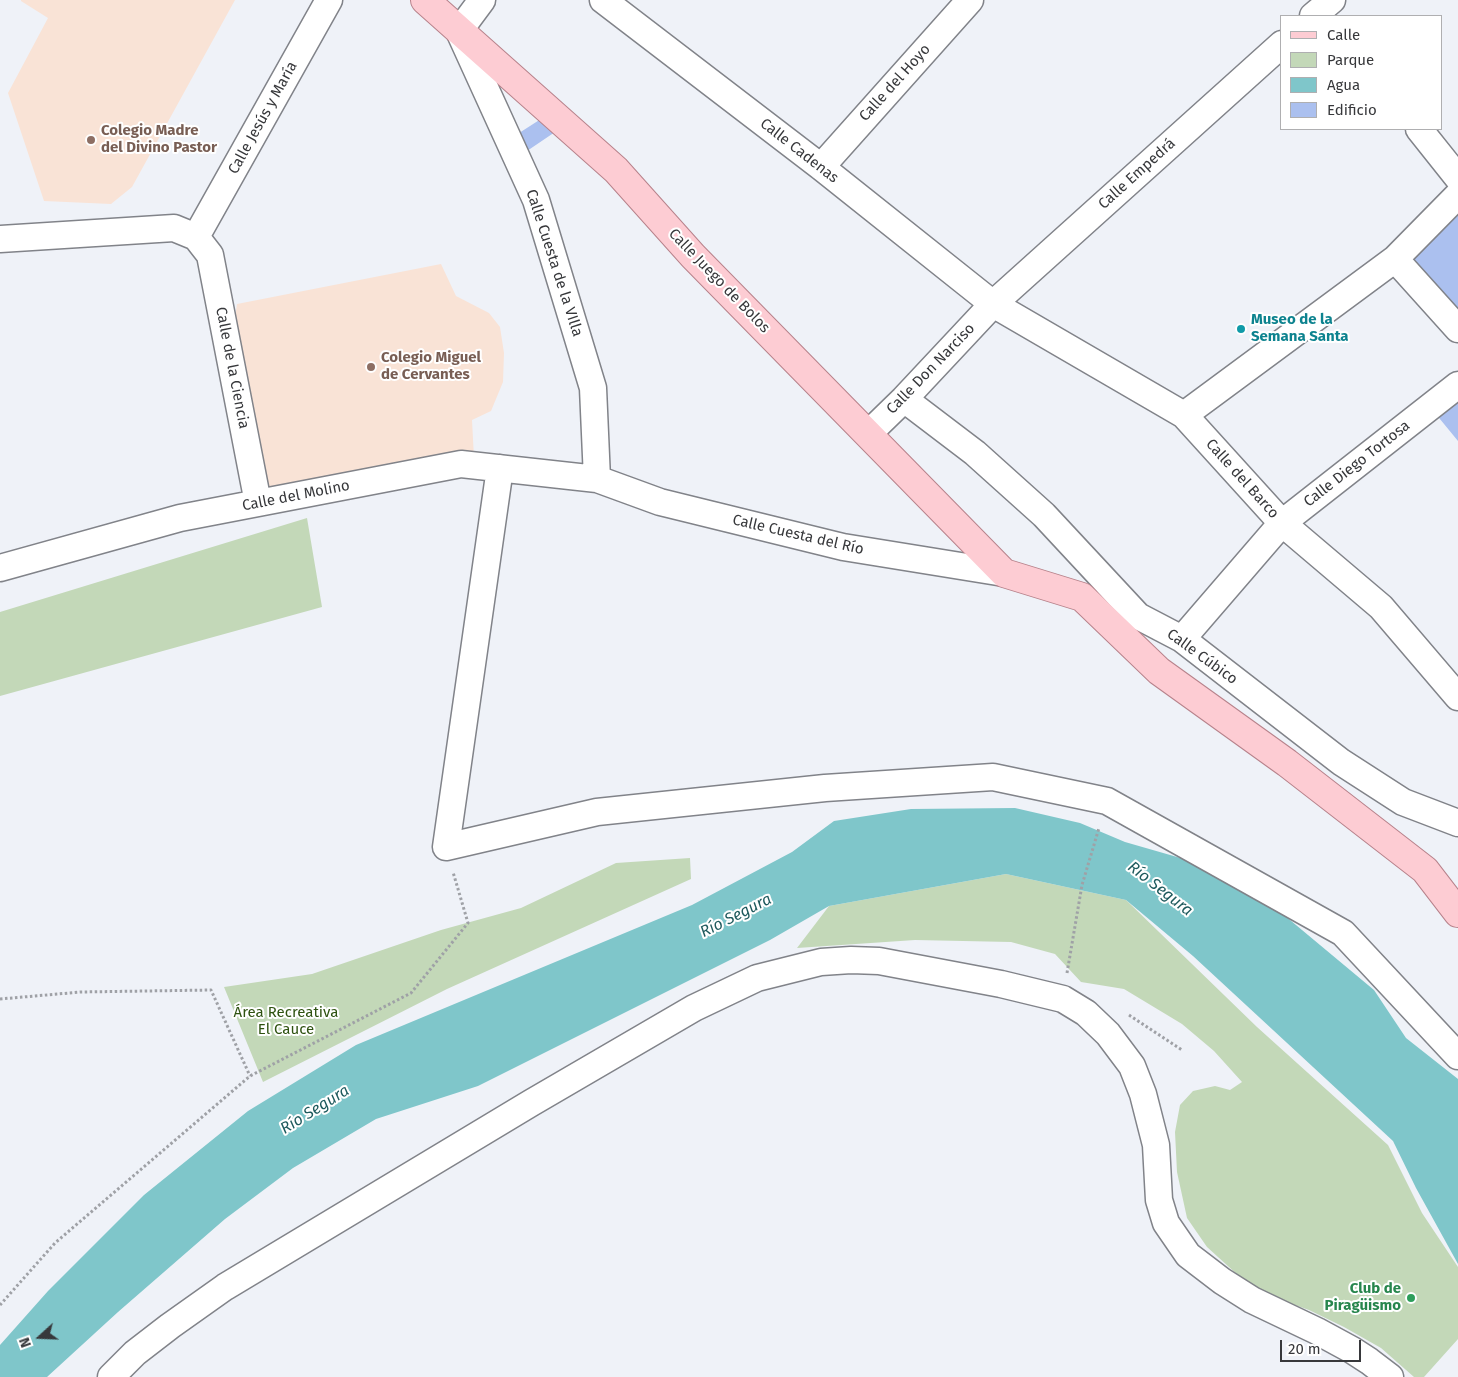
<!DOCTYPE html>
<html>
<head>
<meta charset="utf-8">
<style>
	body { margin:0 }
	#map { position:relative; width:1458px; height:1377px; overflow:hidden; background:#eff2f8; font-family:"Fira Sans",sans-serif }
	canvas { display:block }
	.legend { position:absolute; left:1280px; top:15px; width:162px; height:115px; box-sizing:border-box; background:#fff; border:1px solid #afafb1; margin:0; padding:6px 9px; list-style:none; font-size:15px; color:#37383b }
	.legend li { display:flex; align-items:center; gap:10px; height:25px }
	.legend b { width:25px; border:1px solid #afafb1 }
	.north { position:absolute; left:15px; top:1312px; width:50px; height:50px; -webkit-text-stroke:4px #fff; paint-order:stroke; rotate:250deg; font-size:14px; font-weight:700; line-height:20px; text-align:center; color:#37383b }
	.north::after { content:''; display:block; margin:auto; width:18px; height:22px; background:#37383b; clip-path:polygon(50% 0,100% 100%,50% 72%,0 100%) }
	.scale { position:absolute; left:1280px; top:1340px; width:81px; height:22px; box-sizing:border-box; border:2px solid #37383b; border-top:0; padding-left:6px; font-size:15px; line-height:18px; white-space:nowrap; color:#37383b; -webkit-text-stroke:4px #fff; paint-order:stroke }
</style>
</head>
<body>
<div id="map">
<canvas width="1458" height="1377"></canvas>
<ul class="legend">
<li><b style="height:6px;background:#fdccd3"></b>Calle</li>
<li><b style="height:14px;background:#c3d8b8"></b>Parque</li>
<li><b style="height:14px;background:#7fc6ca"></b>Agua</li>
<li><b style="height:14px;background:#abc0ef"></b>Edificio</li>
</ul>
<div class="north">N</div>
<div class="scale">20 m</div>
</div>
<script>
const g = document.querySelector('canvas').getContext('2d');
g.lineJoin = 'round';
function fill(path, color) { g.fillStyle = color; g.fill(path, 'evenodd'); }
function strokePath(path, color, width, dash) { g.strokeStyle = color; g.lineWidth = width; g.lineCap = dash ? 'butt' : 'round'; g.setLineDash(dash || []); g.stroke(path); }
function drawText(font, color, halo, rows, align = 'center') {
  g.font = font + ' "Fira Sans",sans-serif'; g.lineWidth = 4; g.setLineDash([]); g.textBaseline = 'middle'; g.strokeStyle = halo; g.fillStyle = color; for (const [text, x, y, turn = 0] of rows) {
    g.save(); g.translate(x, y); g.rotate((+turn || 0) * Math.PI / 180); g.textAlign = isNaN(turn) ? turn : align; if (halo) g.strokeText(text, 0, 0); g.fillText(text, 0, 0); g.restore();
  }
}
fill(new Path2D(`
	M21,0H235L132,187L111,204L44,201L8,93L48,18L21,1Z
	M441,264L456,296L489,313L500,327L504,353L503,382L491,411L472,420L474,458L263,498L232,338L237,304Z`), '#f9e3d6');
fill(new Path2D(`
	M307,518L322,607L0,696V612Z
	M690,858L691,879L447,989L263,1082L224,987L312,974L441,930L521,908L616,863Z
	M1006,874L1126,900L1257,1027L1388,1145L1422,1213L1458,1267V1339L1424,1377H1414L1381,1348L1344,1327L1309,1310L1275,1298L1240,1277L1207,1247L1187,1218L1177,1172L1175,1132L1180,1105L1193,1091L1215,1086L1230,1090L1242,1082L1214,1051L1182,1024L1124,989L1081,982L1055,954L1011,942L915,940L797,948L829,906Z`), '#c3d8b8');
fill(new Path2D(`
	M1015,808L1080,823L1125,842L1184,859L1284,915L1374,990L1406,1038L1458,1079V1264L1416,1188L1393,1141L1193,956L1126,900L1006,874L829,906L770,940L478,1086L376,1119L293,1168L225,1219L118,1312L47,1377H0V1345L48,1291L144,1195L248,1111L356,1045L692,905L792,852L834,821L911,809Z`), '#7fc6ca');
fill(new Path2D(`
	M544,117L558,130L527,151L516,135Z
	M1458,210V319L1412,259Z
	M1458,395V441L1435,413Z`), '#abc0ef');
const street = new Path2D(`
	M482,0L459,31L536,200L593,388L597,479
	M603,0L821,167L993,304L1184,415L1282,523L1381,607L1458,697
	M1313,16L1332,0
	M1419,129L1458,178
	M821,167L970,0
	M196,237L329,0
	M0,239L174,228L196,237L210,255L258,503
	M1395,259L1458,329
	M904,399L975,453L1044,515L1138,616L1182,639L1341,762L1403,802L1458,823
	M1184,415L1395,259L1458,195
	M868,434L904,399L993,304L1282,44
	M500,468L446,847L597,812L825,788L993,777L1107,801L1343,933L1458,1056
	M0,568L180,518L461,464L597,479L660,502L843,547L1004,573
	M1182,639L1282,523L1458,385
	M111,1377L135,1353L170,1326L225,1287L531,1103L694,1008L757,978L821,962L851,960L879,961L1001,984L1063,999L1086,1013L1108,1034L1132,1066L1143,1094L1156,1145L1159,1200L1166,1223L1188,1255L1222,1281L1252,1300L1317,1331L1352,1350L1369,1361L1390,1377`);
const primary = new Path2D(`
	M425,0L616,170L693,256L1004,573L1082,597L1159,671L1287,763L1425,870L1458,913`);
strokePath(street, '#818389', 29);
strokePath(primary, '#b7828b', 30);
strokePath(new Path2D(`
	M1067,973L1082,885L1099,828
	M0,999L81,992L211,990L250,1076
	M1129,1015L1182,1050
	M0,1305L55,1243L250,1076L411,993L468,923L453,872`), '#9fa1a6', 3, [2.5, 2.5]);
strokePath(street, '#fff', 26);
strokePath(primary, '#fdccd3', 28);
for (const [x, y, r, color] of [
	[91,140,5,"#8d6e63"],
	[1241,329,5,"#0f9aa8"],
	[371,367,5,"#8d6e63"],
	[1411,1298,5,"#2e9e5b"]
]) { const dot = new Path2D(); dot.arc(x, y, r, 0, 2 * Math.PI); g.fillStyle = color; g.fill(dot); strokePath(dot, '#fff', 2); }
drawText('15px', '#37383b', '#fff', [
	["Calle del Hoyo",895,83,-48],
	["Calle Jesús y María",263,118,-61],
	["Calle Cadenas",799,151,38],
	["Calle Empedrá",1137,174,-42],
	["Calle Cuesta de la VIlla",554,263,72],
	["Calle Juego de Bolos",719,281,46],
	["Calle de la Ciencia",232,368,79],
	["Calle Don Narciso",931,369,-46],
	["Calle Diego Tortosa",1357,464,-38],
	["Calle del Barco",1242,479,48],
	["Calle del Molino",296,496,-11],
	["Calle Cuesta del Río",798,535,13],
	["Calle Cúbico",1202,657,36]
]);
drawText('bold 15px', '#785e54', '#fff', [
	["Colegio Madre",101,131],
	["del Divino Pastor",101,148],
	["Colegio Miguel",381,358],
	["de Cervantes",381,375]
], 'left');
drawText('bold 15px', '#0d838f', '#fff', [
	["Museo de la",1251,320],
	["Semana Santa",1251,337]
], 'left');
drawText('15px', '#2e5210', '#fff', [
	["Área Recreativa",286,1013],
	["El Cauce",286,1030]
]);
drawText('bold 15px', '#27864d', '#fff', [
	["Club de",1401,1289],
	["Piragüismo",1401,1306]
], 'right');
drawText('italic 16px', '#1e5a5d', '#fff', [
	["Río Segura",1160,889,38],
	["Río Segura",736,916,-27],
	["Río Segura",315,1110,-32]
]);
</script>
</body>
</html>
